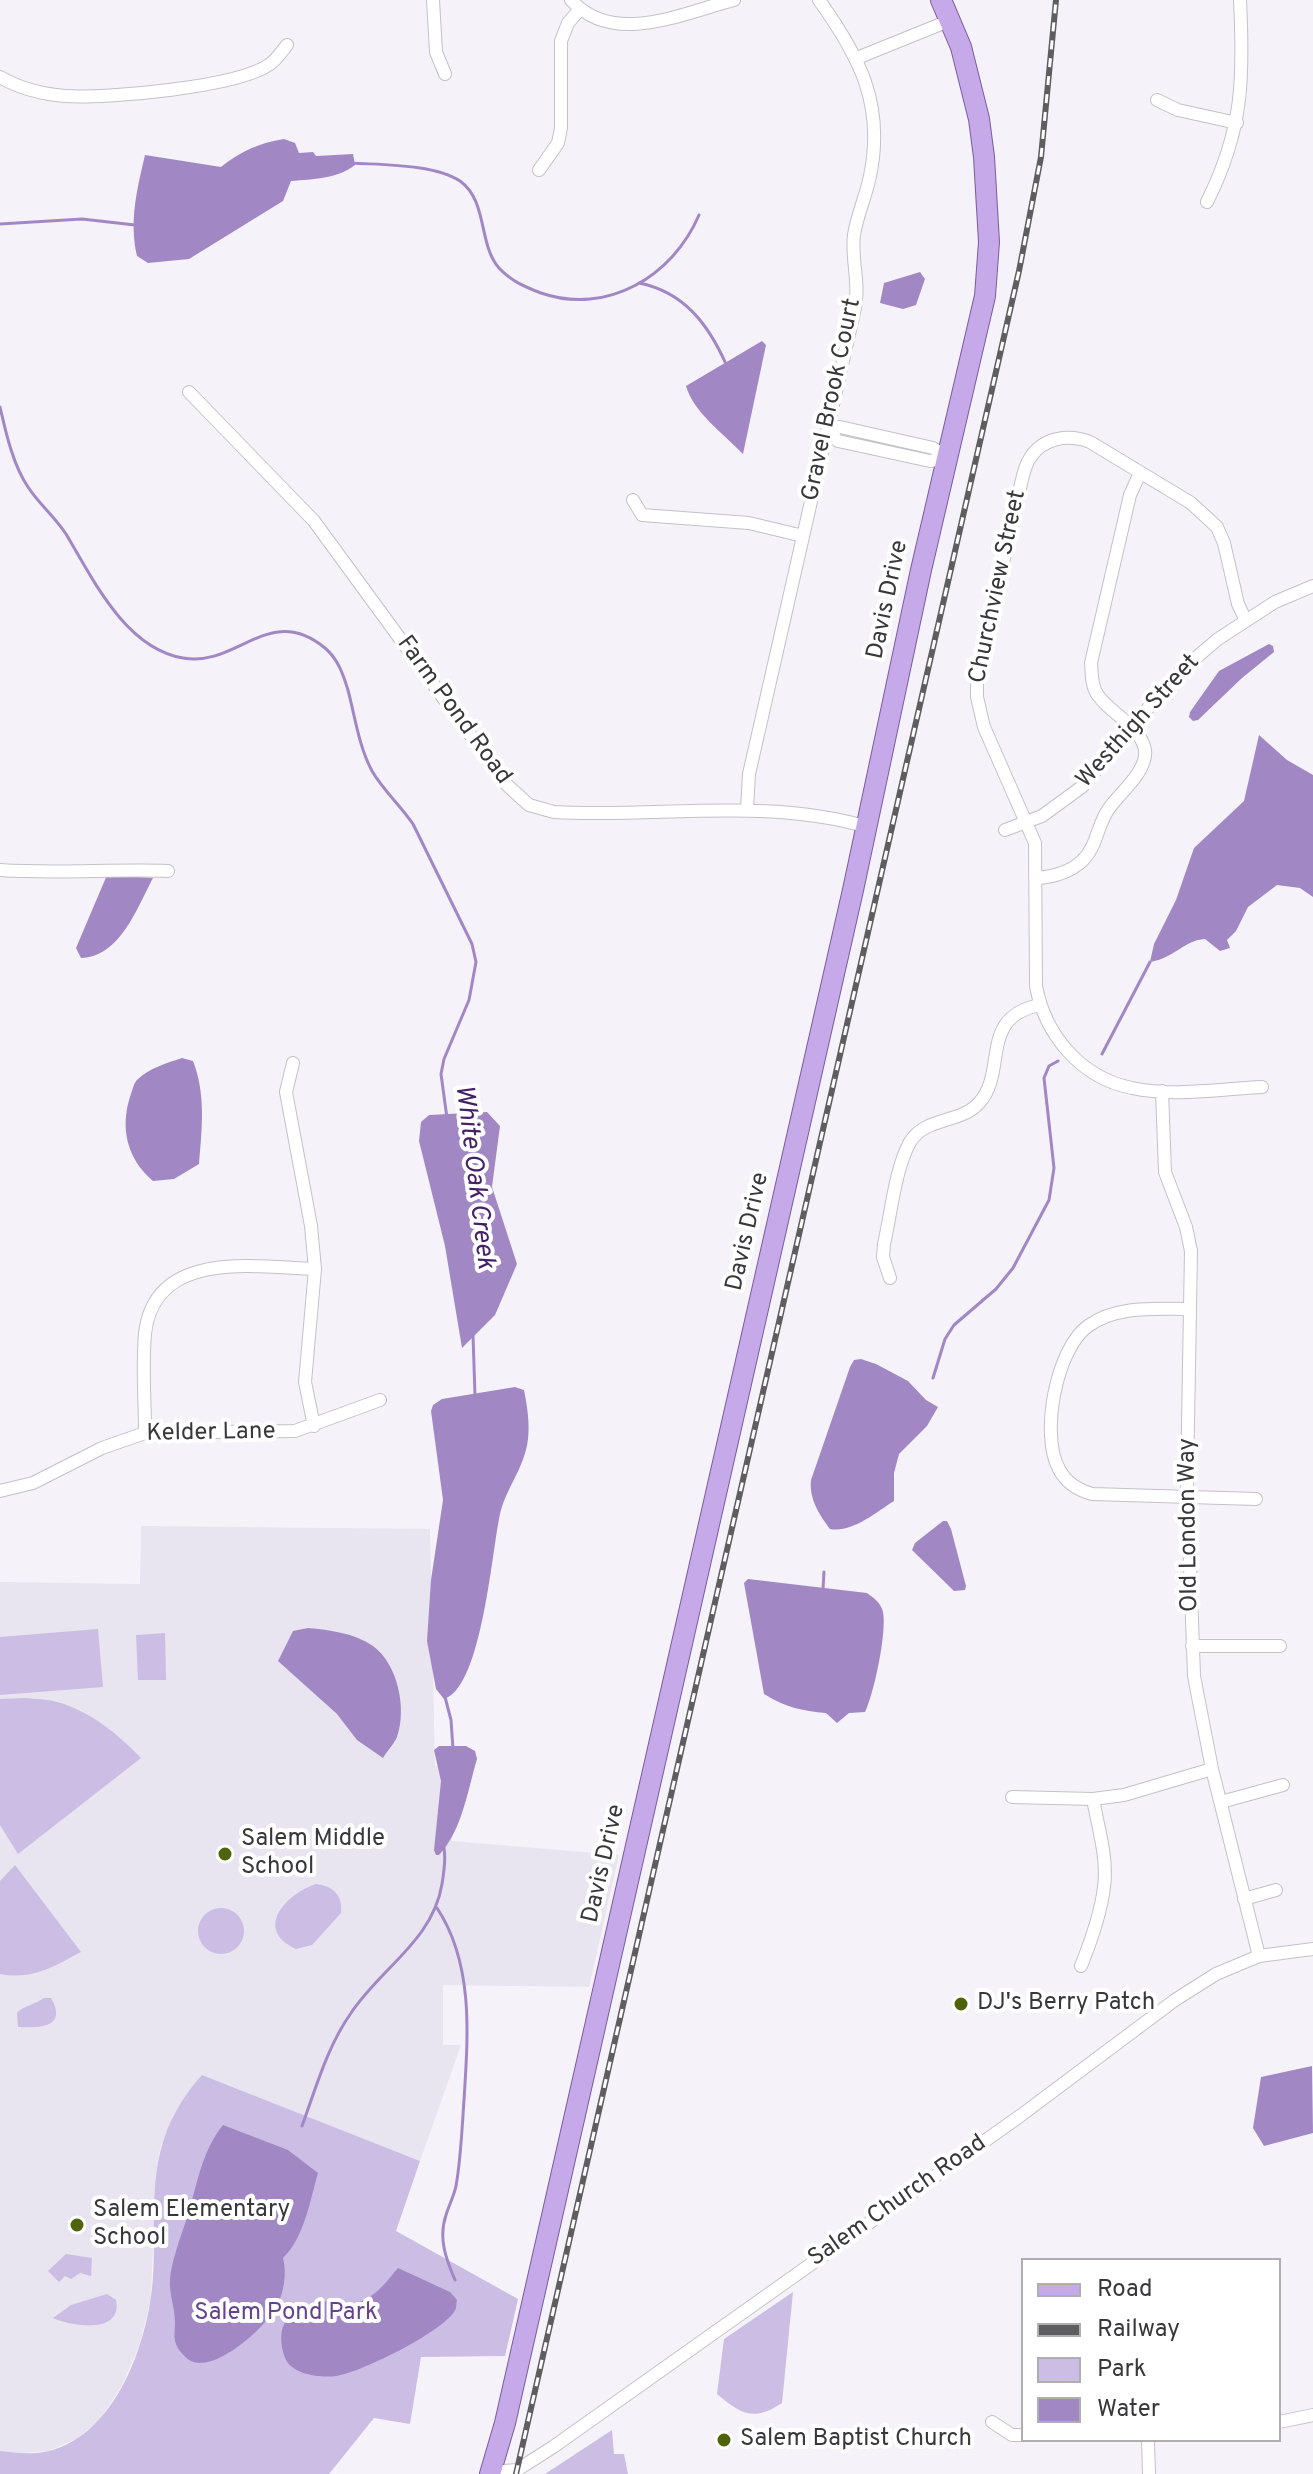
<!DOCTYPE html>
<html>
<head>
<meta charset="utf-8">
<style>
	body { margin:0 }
	#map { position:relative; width:1313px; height:2474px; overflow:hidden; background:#f5f3f9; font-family:Overpass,sans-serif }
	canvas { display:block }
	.legend { position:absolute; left:1021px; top:2258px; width:260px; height:184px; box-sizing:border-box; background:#fff; border:2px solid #afafb0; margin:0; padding:10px 14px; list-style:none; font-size:24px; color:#38373a }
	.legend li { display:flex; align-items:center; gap:16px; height:40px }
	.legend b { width:40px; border:2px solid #afafb0 }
</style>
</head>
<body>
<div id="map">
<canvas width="1313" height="2474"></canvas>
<ul class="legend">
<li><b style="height:10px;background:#c5a9e8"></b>Road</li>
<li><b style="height:10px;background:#5e5d60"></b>Railway</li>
<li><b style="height:22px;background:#ccbde4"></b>Park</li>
<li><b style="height:22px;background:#a188c5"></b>Water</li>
</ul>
</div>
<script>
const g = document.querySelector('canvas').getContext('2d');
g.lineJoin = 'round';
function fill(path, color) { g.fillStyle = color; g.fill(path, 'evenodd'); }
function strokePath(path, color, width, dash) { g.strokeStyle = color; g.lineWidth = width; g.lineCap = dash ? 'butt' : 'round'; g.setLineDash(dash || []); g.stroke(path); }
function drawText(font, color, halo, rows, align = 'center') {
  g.font = font + ' Overpass,sans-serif'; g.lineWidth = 8; g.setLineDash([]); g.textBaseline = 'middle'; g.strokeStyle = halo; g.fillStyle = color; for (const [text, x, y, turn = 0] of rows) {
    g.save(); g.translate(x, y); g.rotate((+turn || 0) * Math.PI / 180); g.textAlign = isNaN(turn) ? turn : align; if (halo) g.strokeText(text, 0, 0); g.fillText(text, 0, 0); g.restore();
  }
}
fill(new Path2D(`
	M141,1526L430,1529L435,1766L456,1767L452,1841L619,1855L589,1987L443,1985V2045H461L420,2161L202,2075L174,2114L160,2149L156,2173L151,2297L140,2344L121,2387L98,2422L76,2439L48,2451L21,2453L0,2451V1582L140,1584Z`), '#e8e4f0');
fill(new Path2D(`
	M98,1629L103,1687L0,1695V1637Z
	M165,1633L166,1680H138L136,1635Z
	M25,1698C35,1699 47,1699 57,1702C90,1711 118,1734 141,1758L18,1854L0,1825V1699Z
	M15,1865L81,1952C53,1967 32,1980 0,1974V1881Z
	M316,1884C333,1886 343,1895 341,1913L312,1945L296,1949C253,1929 286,1894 316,1884Z
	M198 1931a23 23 0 1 1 46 0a23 23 0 1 1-46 0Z
	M44,1998H51C68,2028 39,2028 18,2027L17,2013C23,2006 36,2004 44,1998Z
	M202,2075L420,2161L396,2231L518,2299L505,2356L421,2357L410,2424L374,2418L329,2474H0V2451C16,2453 33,2455 49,2451C117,2434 149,2340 153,2277C156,2235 150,2190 161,2149C168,2121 183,2096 202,2075Z
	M66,2254L92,2258L91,2276L80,2273L71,2279L65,2276L59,2282L48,2271Z
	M793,2292L782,2403C754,2422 741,2414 717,2394L724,2339Z
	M107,2294L116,2300C123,2334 73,2327 53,2318L71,2305Z
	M612,2430L614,2454H624L628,2474H545Z`), '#ccbde4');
fill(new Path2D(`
	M284,139L295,143L299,153L313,152L316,156L353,154L355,165C337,179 313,179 291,181L283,201L189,259L148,263L137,256C129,221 137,189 145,155L221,167C241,151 259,143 284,139Z
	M920,272L925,279L916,305L903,309L880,303L884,283Z
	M762,341L766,345L743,454C725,435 693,412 686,386Z
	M1269,644L1273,646L1274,652L1242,678L1198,720L1193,721L1189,717L1190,712L1219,671Z
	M1259,735L1287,760L1313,775V897L1300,888L1277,885L1248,907L1236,931L1227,940L1230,948L1220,951L1205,939C1184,940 1175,958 1150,962L1154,944L1176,900L1194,848L1244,801Z
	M107,875L153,878C137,908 120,957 81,958L76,948Z
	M182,1058L193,1061C206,1094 202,1129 199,1164L174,1179L153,1181C127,1159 120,1128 130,1097C132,1091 134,1083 137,1080C149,1068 167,1063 182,1058Z
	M487,1112L500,1126L492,1187L517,1264L495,1315L462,1348L445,1246L419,1141L421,1122L429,1115Z
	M861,1359L876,1364L908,1381L926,1400L938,1407L927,1426L899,1454L894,1473V1501C875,1513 852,1533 830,1529C819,1514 809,1499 811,1480L850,1367L854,1360Z
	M515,1387L524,1390C527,1405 530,1423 528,1439C525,1467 506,1488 500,1514C492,1549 482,1688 444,1699L436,1689L427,1641L431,1580L443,1500L431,1411L433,1405L442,1399Z
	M943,1521H947L951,1529L966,1586L965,1590L954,1591L912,1550L915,1543Z
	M748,1579L867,1593C874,1598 881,1603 883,1612C887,1632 874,1694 865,1712L849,1713L837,1723L826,1713C802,1711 785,1707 764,1694L744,1583Z
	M308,1628C330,1630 354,1633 373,1646C398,1664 407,1709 397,1737C394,1744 387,1751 383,1758L357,1740L337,1714L278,1661L293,1631Z
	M439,1746H466L475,1751L477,1759C468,1789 462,1831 439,1855H436L434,1850L441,1781L434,1750Z
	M1312,2066L1313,2133L1264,2146L1253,2128L1261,2077Z
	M223,2125L288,2150L318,2173C310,2201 304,2238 283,2258C287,2273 284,2292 277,2306C266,2327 214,2375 189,2360C185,2357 179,2351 177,2346C173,2340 175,2330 175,2322C175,2308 169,2294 170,2280C171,2262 182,2233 188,2215C197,2184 202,2151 223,2125Z
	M398,2268L450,2292L457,2300C456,2305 457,2308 454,2312C440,2333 362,2372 336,2376C321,2378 294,2375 286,2360C282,2352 280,2339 282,2330C288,2309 311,2301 331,2301C341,2302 352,2305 362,2301C378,2294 387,2281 398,2268Z`), '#a188c5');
strokePath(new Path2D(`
	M352,163C382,165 435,164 460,181C488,201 478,244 499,268C511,281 525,287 541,293C607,316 673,276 699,215
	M0,224L82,219L135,225
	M639,283C684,292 708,324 726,364
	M0,407C6,433 13,465 28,487C39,504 55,517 66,534C93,579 125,648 183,658C237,668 269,602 325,648C338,659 343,674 348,690C355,717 359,747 372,771C383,790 401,806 413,824L472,944L476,962L469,1000L444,1059L441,1074L447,1118
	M1102,1054L1150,962
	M473,1335L475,1396
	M933,1378L945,1339L954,1325L996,1289L1013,1268L1049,1200L1054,1168L1044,1078L1049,1066L1058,1061
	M823,1589L824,1572
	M445,1697L451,1720L453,1749
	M437,1908C474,1964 468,2035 464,2100C462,2128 461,2158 456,2186C454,2196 449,2205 446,2215C438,2238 446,2259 455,2280
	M302,2126C316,2088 327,2047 351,2013C381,1968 433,1940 442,1884C444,1872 446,1859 444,1848`), '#a188c5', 3);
const minor = new Path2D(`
	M433,0L436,52L445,74
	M571,0C614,47 682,13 734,0
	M857,58L951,20
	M0,77C19,88 42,94 65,96C106,99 239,87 270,64C277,59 282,51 287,45
	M1157,100L1178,110L1237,123
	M539,170L558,143L561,128V41L568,23L580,9
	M1207,202C1243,130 1244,79 1240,0
	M189,392L314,521L507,785L529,805L554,812C659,818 765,797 868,827
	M840,427L933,448L949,458L930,461L838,441L828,431Z
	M633,500L642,515L749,523L803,536
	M1246,621L1238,604L1224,543L1217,527L1191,503L1090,442C1069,434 1043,437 1030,458C1025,465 1023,475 1021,484L984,646L977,683V697L984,727L1035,843L1036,986C1045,1035 1081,1078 1132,1088C1173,1097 1220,1089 1262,1087
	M747,810L749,774L855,308C860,283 851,259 854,235C857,215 866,196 870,176C885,104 859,56 819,0
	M1005,830L1042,816L1083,786L1155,700L1185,667L1218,639L1275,602L1313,586
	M0,870C56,874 112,869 168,871
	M1036,878C1053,877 1069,873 1082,861C1098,846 1097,823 1110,807C1121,792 1148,770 1145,750C1141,726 1109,713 1097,694C1091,685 1092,673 1091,663L1130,495L1140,473
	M293,1063L286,1092L311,1226L315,1269
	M1162,1091L1165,1172L1186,1227L1191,1251L1187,1481L1194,1676L1212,1769L1259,1956
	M890,1278L883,1257L884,1244C891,1214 895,1169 910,1142C926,1116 960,1124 979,1103C1008,1071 978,1017 1040,1005
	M1189,1309C1156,1309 1117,1305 1088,1326C1056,1349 1040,1435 1059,1469C1066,1483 1078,1490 1092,1494L1256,1499
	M145,1433C145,1400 142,1366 145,1334C154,1249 255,1267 315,1269L305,1382L314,1426
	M0,1491L33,1483L102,1448L145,1433L295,1431L380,1400
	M1192,1646H1280
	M1012,1797L1093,1799L1124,1795L1212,1769
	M1221,1802L1283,1785
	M1244,1899L1276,1890
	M1081,1966C1091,1941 1101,1914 1104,1887C1108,1858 1098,1828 1093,1799
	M992,2422L1012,2435H1023
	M1279,2422L1313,2415
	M1148,2440L1149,2474
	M491,2472L517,2470L553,2447L1020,2116L1175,2000L1216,1974L1259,1956L1313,1949`);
const primary = new Path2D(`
	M490,2474L505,2423L853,890L921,570L985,296L989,242L984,157L979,119L961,47L941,0`);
strokePath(minor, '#c4c1c7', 14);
strokePath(primary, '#7b5ca1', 22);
strokePath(minor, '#fff', 12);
strokePath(primary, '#c5a9e8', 20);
const rail = new Path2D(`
	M516,2474L1019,271L1041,157L1056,0`);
strokePath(rail, '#5e5d60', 6);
strokePath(rail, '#fff', 3, [9]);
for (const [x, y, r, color] of [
	[225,1854,8,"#4f630d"],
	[961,2004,8,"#4f630d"],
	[77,2225,8,"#4f630d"],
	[724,2440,8,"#4f630d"]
]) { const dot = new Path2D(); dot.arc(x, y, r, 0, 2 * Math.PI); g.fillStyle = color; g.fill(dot); strokePath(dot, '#fff', 3); }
drawText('24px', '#38373a', '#fff', [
	["Gravel Brook Court",833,400,-78],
	["Churchview Street",999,587,-78],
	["Davis Drive",889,600,-78],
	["Farm Pond Road",453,711,54],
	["Westhigh Street",1139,722,-48],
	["Davis Drive",749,1232,-77],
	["Kelder Lane",211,1434,-1],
	["Old London Way",1190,1525,-91],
	["Davis Drive",605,1864,-77],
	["Salem Church Road",898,2202,-35]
]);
drawText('24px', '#38373a', '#fff', [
	["Salem Middle",241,1840],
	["School",241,1868],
	["DJ's Berry Patch",977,2004],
	["Salem Elementary",93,2211],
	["School",93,2239],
	["Salem Baptist Church",740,2440]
], 'left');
drawText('24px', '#65438e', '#fff', [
	["Salem Pond Park",286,2314]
]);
drawText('italic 26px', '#442069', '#fff', [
	["White Oak Creek",473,1177,83]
]);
</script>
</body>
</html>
